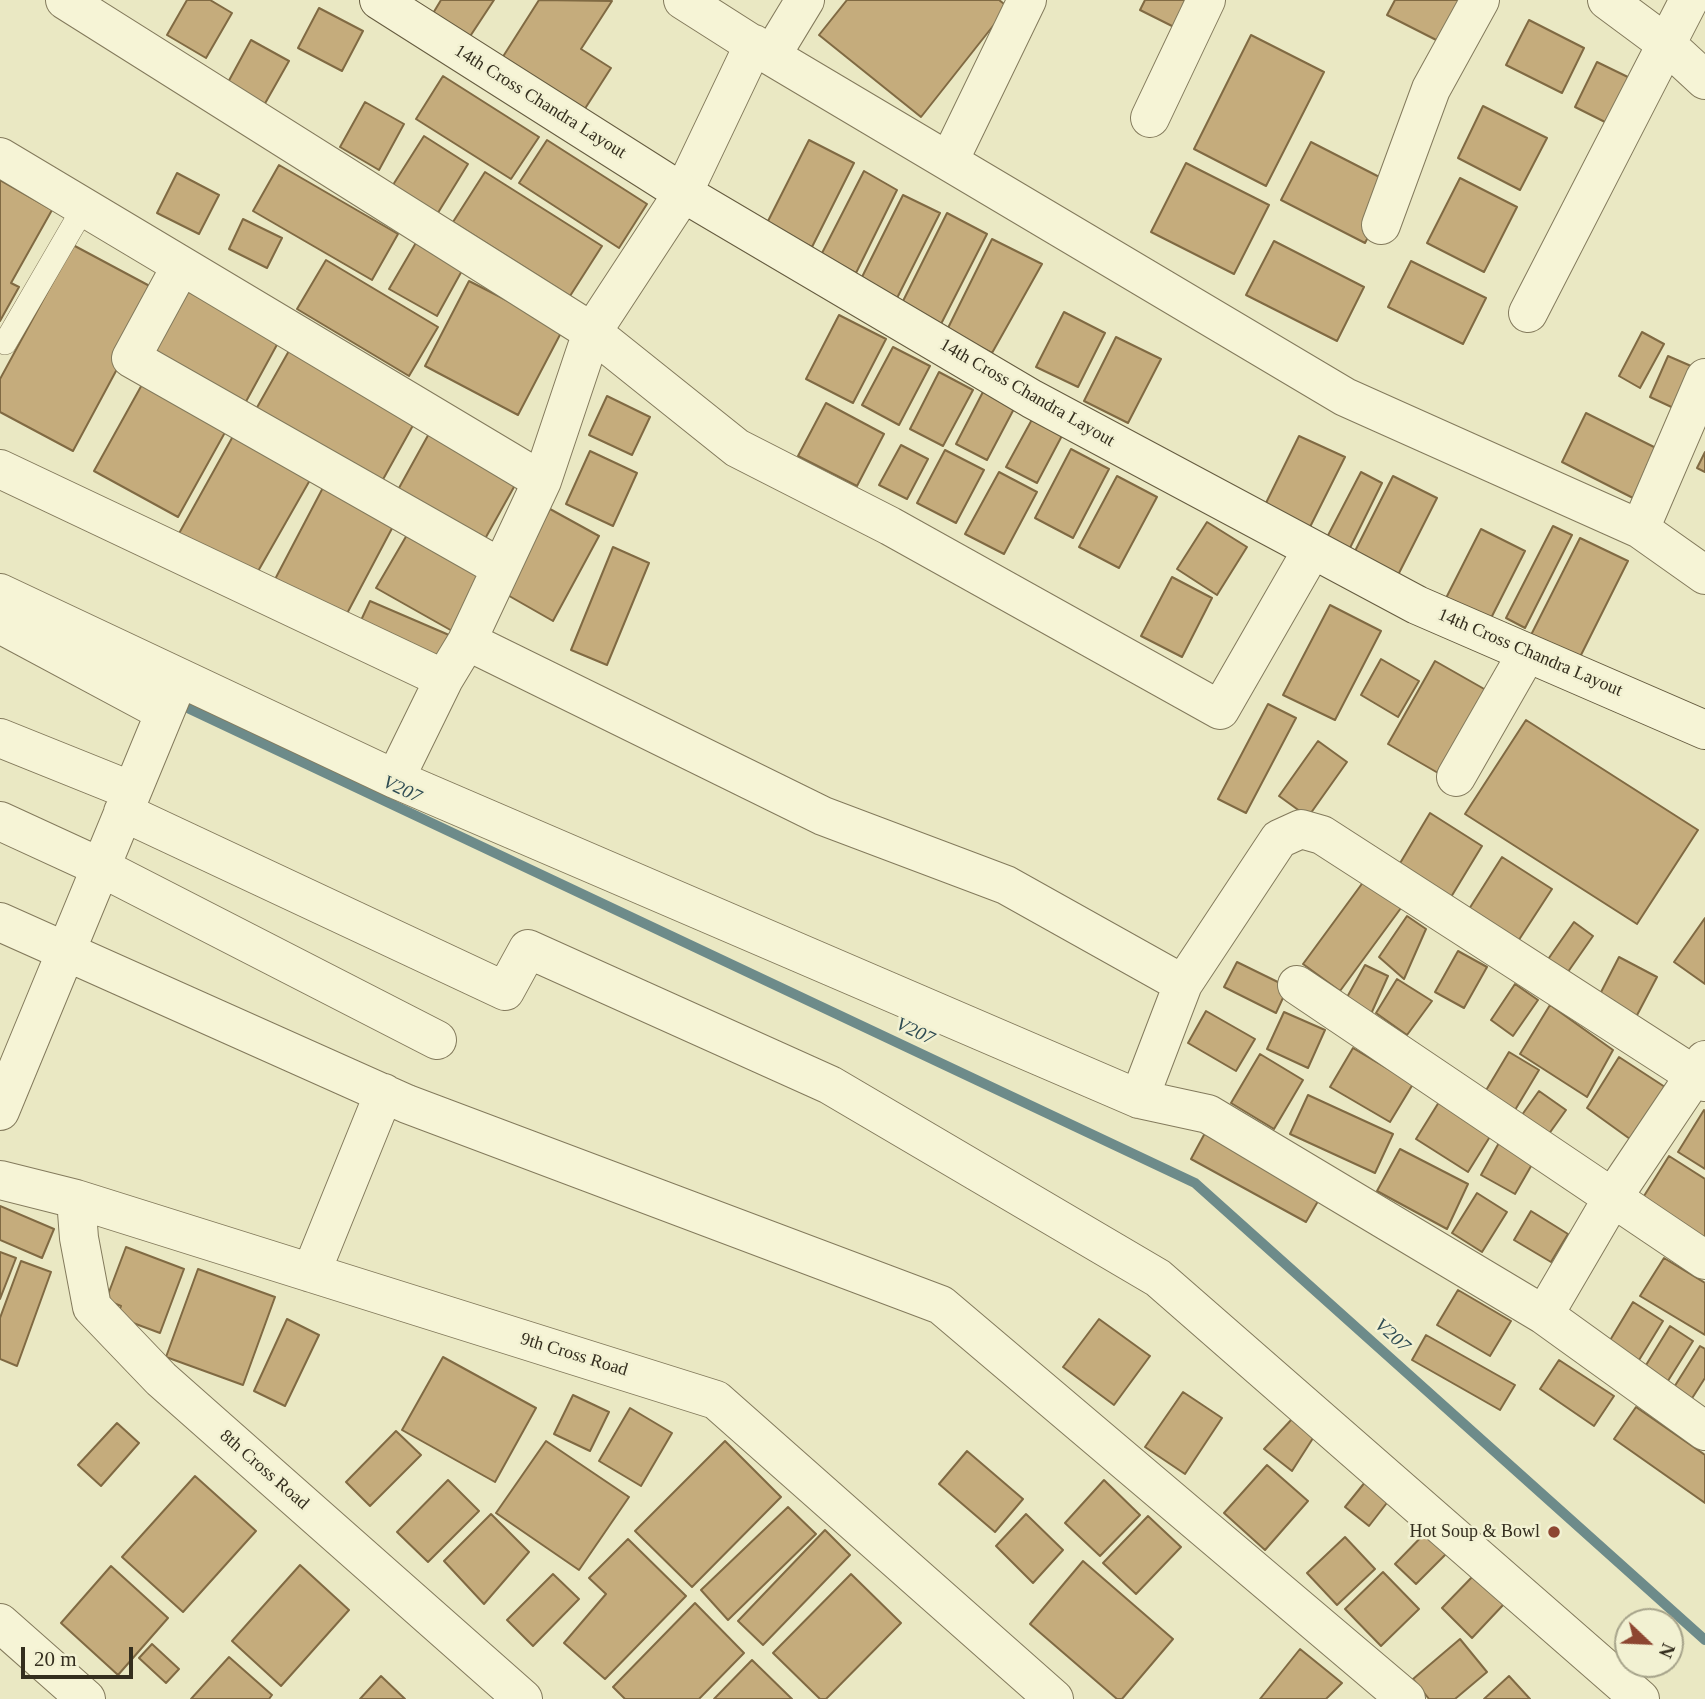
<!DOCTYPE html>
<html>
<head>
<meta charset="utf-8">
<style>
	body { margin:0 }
	#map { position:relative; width:1705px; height:1699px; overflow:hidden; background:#eae8c3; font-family:Georgia,serif }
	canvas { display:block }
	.north { position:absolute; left:1614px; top:1608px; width:70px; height:70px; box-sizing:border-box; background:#f2f1d2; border:2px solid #a6a38a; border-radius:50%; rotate:113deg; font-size:19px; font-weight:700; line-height:28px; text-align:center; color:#342e1e }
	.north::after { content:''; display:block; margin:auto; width:24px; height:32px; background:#8d4631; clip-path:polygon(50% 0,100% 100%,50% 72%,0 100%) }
	.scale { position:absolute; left:21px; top:1647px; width:112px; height:32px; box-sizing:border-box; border:4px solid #342e1e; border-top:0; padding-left:9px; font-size:21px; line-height:24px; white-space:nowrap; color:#342e1e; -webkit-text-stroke:5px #f2f1d2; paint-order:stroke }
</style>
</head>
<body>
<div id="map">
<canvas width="1705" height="1699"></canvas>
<div class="north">N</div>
<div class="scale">20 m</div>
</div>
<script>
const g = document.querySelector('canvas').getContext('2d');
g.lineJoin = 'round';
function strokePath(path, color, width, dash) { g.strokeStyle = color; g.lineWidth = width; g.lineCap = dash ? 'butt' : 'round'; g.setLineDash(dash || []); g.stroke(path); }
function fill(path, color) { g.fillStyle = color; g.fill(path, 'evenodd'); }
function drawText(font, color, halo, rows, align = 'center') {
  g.font = font + ' Georgia,serif'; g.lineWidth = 5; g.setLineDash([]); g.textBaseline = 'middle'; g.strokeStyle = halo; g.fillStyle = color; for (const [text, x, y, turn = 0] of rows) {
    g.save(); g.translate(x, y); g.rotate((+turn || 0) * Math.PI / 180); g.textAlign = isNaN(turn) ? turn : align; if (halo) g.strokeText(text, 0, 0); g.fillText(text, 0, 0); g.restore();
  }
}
strokePath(new Path2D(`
	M177,703L1195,1183L1705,1640`), '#6d8b8a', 10);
const building = new Path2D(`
	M187,0H210L232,13L206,58L167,35Z
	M441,0H494L465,44L429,20Z
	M539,0L612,1L581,49L611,68L579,118L497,66Z
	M847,0H999L1008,7L921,117L819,35Z
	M1145,0H1198L1182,31L1140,10Z
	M1395,0H1476L1452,48L1387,15Z
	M319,8L363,31L342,71L298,48Z
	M1529,20L1584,48L1562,93L1506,65Z
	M1251,35L1324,72L1266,186L1194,149Z
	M251,40L289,61L263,107L226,86Z
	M1597,62L1634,80L1611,125L1575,107Z
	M443,76L539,137L511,179L416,119Z
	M365,102L404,124L379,170L340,147Z
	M1483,106L1547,138L1520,190L1458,158Z
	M424,136L468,164L436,216L391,188Z
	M547,140L647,204L619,248L519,183Z
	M809,140L854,163L812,247L766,225Z
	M1311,142L1395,185L1365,243L1281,200Z
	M1186,163L1269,205L1234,274L1151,232Z
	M279,165L398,234L372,280L253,211Z
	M864,171L897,190L856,273L821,255Z
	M485,172L602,246L570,296L453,222Z
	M177,173L219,195L199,234L157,213Z
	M1460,178L1517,207L1484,272L1427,243Z
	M0,180L52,210L11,283L19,287L0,321Z
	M903,195L940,213L894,304L858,285Z
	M947,213L987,234L941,324L902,303Z
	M243,219L282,238L267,268L229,249Z
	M992,239L1042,264L992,353L947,330Z
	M417,241L464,267L437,316L389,289Z
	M1274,241L1364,287L1337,341L1246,295Z
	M73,245L159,291L73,451L0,412V379Z
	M326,260L438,327L409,376L297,309Z
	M1411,261L1486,298L1463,344L1388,307Z
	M469,281L563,329L518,415L425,366Z
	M180,287L279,341L243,407L144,354Z
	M1064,312L1105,333L1078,387L1036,367Z
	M839,315L886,339L853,403L806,379Z
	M1642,332L1664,344L1640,388L1619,376Z
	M1116,337L1161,359L1128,423L1084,401Z
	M893,347L930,366L899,425L862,405Z
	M290,349L416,420L381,483L255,411Z
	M1668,356L1698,369L1680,411L1650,397Z
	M939,372L973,390L943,446L910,429Z
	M144,381L228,427L178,517L94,471Z
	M985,388L1016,405L987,460L956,444Z
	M607,396L650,417L632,455L589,435Z
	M826,403L884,434L857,486L798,456Z
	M1586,413L1658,449L1633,498L1562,462Z
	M1035,414L1065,430L1037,483L1006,467Z
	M237,429L314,473L253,580L177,537Z
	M431,430L519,478L481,546L394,497Z
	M1299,436L1345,457L1309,529L1263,509Z
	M901,445L928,459L907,499L879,485Z
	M1071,449L1109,469L1073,538L1035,518Z
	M945,450L984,470L956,523L917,503Z
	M590,451L637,473L613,526L566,504Z
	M1705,452V472L1697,468Z
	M999,472L1037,492L1004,554L965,534Z
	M1361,472L1382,483L1346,556L1323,545Z
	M1117,476L1157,497L1119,568L1079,547Z
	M1393,476L1437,498L1397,577L1353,555Z
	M327,480L398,517L342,623L272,585Z
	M550,509L599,536L553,621L504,593Z
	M1207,522L1247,547L1217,595L1177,569Z
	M1553,526L1572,535L1525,628L1506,618Z
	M411,528L488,572L454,632L376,588Z
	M1481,529L1525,551L1486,628L1442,606Z
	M1580,538L1628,561L1579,659L1531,635Z
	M613,547L649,563L607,665L571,650Z
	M1172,577L1212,598L1182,657L1141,636Z
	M370,601L449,635L436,663L357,629Z
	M1330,605L1381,631L1335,720L1283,695Z
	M1381,659L1419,681L1398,717L1361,695Z
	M1435,661L1493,694L1445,777L1388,744Z
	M1268,704L1296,718L1246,813L1218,799Z
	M1526,720L1698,830L1637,924L1465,814Z
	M1318,741L1347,762L1308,817L1279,796Z
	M1430,813L1482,846L1448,902L1396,870Z
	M1502,857L1552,889L1513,949L1464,917Z
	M1364,881L1401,908L1340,991L1303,964Z
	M1407,916L1426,929L1404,979L1379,957Z
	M1705,918V984L1674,962Z
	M1574,922L1593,936L1563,979L1544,965Z
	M1458,951L1487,967L1464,1008L1435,992Z
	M1619,957L1657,977L1635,1019L1597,1000Z
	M1237,962L1288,987L1276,1013L1224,987Z
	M1365,965L1388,976L1371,1014L1346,999Z
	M1397,979L1432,1001L1407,1035L1376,1013Z
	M1515,984L1538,1000L1513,1036L1491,1020Z
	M1550,1005L1613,1050L1587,1097L1520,1054Z
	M1206,1011L1255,1039L1236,1071L1188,1043Z
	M1284,1012L1325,1030L1308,1068L1267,1049Z
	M1353,1048L1413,1084L1390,1122L1330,1087Z
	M1509,1052L1539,1070L1512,1115L1482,1097Z
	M1260,1054L1303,1080L1274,1129L1231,1103Z
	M1619,1057L1665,1087L1630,1139L1587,1108Z
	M1539,1091L1566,1110L1546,1138L1519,1119Z
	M1308,1095L1393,1134L1375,1173L1290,1134Z
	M1439,1102L1491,1135L1468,1172L1416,1139Z
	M1704,1110L1705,1111V1169L1678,1152Z
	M1205,1133L1321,1196L1306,1222L1191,1159Z
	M1500,1141L1534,1161L1515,1194L1481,1175Z
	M1400,1149L1468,1184L1447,1229L1377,1191Z
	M1669,1156L1705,1179V1244L1639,1204Z
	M1477,1193L1507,1212L1482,1252L1452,1233Z
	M0,1206L54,1229L42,1258L0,1240Z
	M1531,1211L1568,1234L1551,1262L1514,1240Z
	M126,1247L184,1269L160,1333L117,1317L121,1306L106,1300Z
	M0,1252L16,1258L0,1299Z
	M1664,1258L1705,1283V1335L1640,1296Z
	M21,1261L51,1272L17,1366L0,1359V1318Z
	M198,1269L275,1297L243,1385L166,1357Z
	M1458,1290L1511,1321L1490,1356L1437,1325Z
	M1633,1302L1663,1321L1636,1365L1606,1347Z
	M287,1319L319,1335L285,1406L254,1391Z
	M1099,1319L1150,1356L1114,1405L1063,1367Z
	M1670,1326L1693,1341L1666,1384L1643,1370Z
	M1426,1335L1515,1385L1500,1410L1412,1360Z
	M1700,1346L1705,1349V1378L1689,1403L1671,1392Z
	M443,1357L536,1408L495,1482L402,1430Z
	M1559,1360L1614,1396L1594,1426L1540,1389Z
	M1183,1392L1222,1418L1185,1474L1145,1447Z
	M573,1395L609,1412L590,1451L554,1434Z
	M1636,1407L1705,1455V1503L1614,1439Z
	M630,1408L672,1433L641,1486L599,1461Z
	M1292,1419L1315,1435L1292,1471L1264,1449Z
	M117,1423L139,1443L101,1486L78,1465Z
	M396,1431L421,1455L370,1506L346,1482Z
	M546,1441L629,1497L579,1570L496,1513Z
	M725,1441L781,1497L692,1587L635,1531Z
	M967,1451L1023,1499L995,1532L939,1484Z
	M1267,1465L1308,1501L1265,1550L1224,1513Z
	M195,1476L256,1531L183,1612L122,1557Z
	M1370,1476L1393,1495L1369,1526L1345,1507Z
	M448,1480L479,1511L428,1562L397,1532Z
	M1104,1480L1140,1515L1100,1556L1065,1523Z
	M788,1507L816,1534L728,1620L701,1590Z
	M491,1514L529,1552L484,1604L444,1561Z
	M1026,1514L1063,1550L1033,1583L996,1546Z
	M1148,1516L1181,1547L1136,1594L1103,1563Z
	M825,1530L850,1555L763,1645L738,1621Z
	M1428,1530L1449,1551L1416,1584L1395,1564Z
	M1345,1537L1375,1569L1337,1605L1307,1573Z
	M628,1539L686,1596L605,1679L564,1643L606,1594L589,1578Z
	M1083,1561L1173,1639L1122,1699H1117L1030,1624Z
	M300,1565L349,1610L281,1686L232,1641Z
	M111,1566L168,1618L118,1675L61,1623Z
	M1383,1572L1419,1609L1381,1646L1345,1609Z
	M553,1574L579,1599L533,1646L507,1620Z
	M851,1574L901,1623L826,1699H820L773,1653Z
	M1474,1575L1504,1604L1472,1638L1442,1608Z
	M695,1603L744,1653L699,1699H625L613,1687Z
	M1460,1639L1487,1672L1455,1699H1429L1413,1679Z
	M152,1644L179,1669L166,1683L139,1658Z
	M1300,1649L1342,1683L1326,1699H1260Z
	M229,1657L272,1695L269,1699H191Z
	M752,1660L792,1699H714Z
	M381,1676L405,1699H360Z
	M1509,1676L1530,1699H1484Z`);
fill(building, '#c5ac7c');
strokePath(building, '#806a43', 2);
const service = new Path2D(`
	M5,343L84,207`);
const minor = new Path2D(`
	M65,0L592,332L737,448L890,526L1220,710L1312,550
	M683,0L771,56L1345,397L1640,529L1705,575
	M1607,0L1665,43L1705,80
	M771,56L805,0
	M1150,118L1206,0
	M0,157L542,481
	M949,161L1027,0
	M1381,225L1431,89L1480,0
	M181,266L131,358L499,567
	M1528,313L1689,0
	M0,469L444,679
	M1640,529L1705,378
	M0,593L395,779L1139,1099L1208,1114L1544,1315L1613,1197L1705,1060
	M0,624L164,712
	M467,641L823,816L1006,885L1183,984
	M0,738L132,791
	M1456,777L1527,653
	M395,779L444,679L467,641L542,481L592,332L683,193L754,44
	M123,812L505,991L528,949L830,1085L1158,1278L1640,1699
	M0,821L100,867L437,1040
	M0,922L407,1104L941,1305L1406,1699
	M1297,985L1705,1260
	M1139,1099L1183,984L1279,839L1301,829L1322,835L1705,1082
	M0,1111L179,678
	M0,1180L76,1199L716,1400L1054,1699
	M76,1199L79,1238L92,1307L161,1379L523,1699
	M311,1273L384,1093
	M1544,1315L1705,1431
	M0,1623L86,1699`);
const secondary = new Path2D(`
	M379,0L683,193L1032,399L1417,605L1705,730`);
strokePath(service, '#837a5c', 24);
strokePath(minor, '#837a5c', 40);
strokePath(secondary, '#655b3f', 40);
strokePath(service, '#f6f4d6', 23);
strokePath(minor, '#f6f4d6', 38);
strokePath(secondary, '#f6f4d6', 38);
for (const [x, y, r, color] of [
	[1554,1532,7,"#8d4631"]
]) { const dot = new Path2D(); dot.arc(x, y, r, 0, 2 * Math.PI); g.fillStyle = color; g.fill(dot); strokePath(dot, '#f2f1d2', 2.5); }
drawText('18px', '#342e1e', '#f2f1d2', [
	["14th Cross Chandra Layout",540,102,32],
	["14th Cross Chandra Layout",1027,393,30],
	["14th Cross Chandra Layout",1530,653,23],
	["9th Cross Road",574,1355,17],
	["8th Cross Road",264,1470,41]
]);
drawText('18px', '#342e1e', '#f2f1d2', [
	["Hot Soup & Bowl",1540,1532]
], 'right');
drawText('italic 19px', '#2f4c53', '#f2f1d2', [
	["V207",402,790,25],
	["V207",915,1032,25],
	["V207",1392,1336,42]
]);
</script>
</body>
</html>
